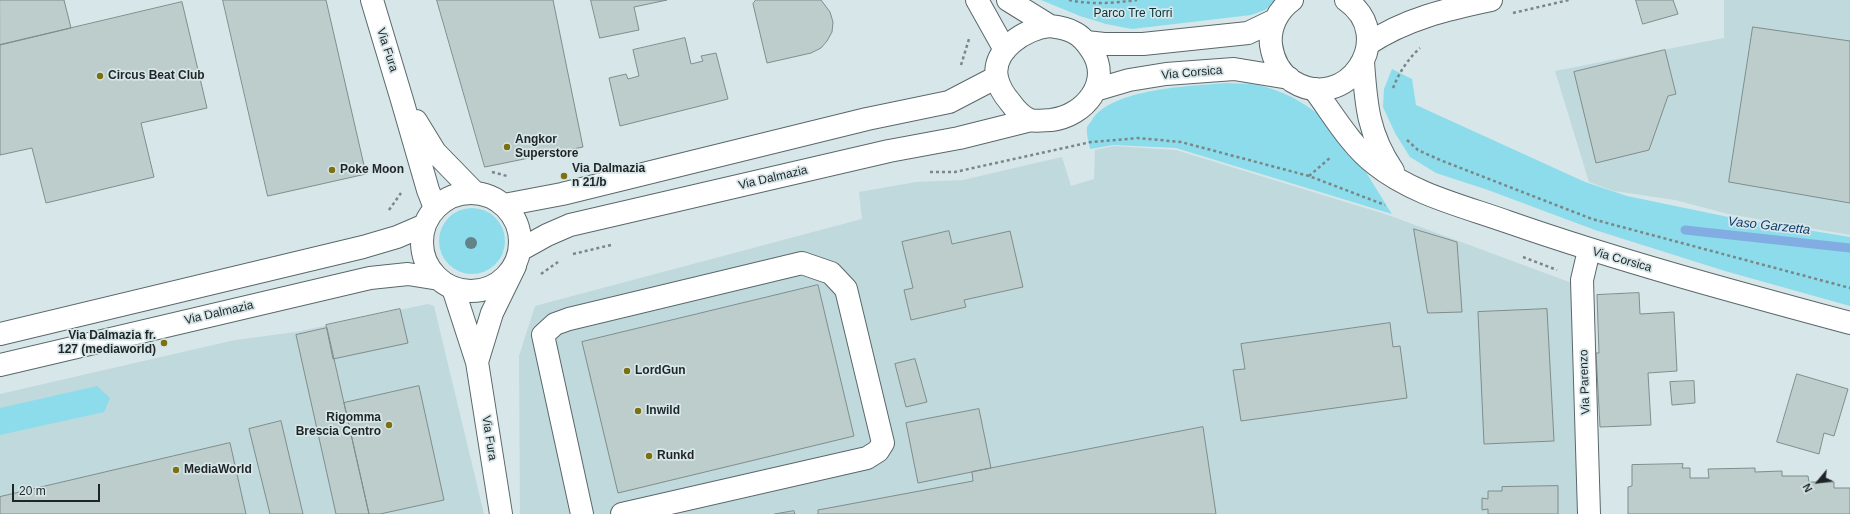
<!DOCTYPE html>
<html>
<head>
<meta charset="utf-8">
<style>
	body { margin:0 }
	#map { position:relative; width:1850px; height:514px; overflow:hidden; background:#d6e6e9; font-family:Arial,sans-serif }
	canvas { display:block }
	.north { position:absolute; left:1798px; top:462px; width:40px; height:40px; -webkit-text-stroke:3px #d6e6e9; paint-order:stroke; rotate:241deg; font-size:11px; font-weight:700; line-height:16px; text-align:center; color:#1f2526 }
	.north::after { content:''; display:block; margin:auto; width:14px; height:18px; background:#1f2526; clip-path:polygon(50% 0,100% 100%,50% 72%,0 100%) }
	.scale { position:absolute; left:12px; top:484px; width:88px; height:18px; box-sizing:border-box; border:2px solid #1f2526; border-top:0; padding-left:5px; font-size:12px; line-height:14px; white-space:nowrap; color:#1f2526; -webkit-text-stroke:3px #d6e6e9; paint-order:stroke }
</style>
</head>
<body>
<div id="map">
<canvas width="1850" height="514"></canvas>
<div class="north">N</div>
<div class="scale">20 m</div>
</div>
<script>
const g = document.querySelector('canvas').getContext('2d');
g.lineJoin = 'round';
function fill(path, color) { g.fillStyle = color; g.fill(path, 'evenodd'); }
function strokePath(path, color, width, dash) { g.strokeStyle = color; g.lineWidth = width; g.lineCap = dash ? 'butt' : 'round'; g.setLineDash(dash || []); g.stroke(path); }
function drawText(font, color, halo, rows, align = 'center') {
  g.font = font + ' Arial,sans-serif'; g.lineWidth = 3.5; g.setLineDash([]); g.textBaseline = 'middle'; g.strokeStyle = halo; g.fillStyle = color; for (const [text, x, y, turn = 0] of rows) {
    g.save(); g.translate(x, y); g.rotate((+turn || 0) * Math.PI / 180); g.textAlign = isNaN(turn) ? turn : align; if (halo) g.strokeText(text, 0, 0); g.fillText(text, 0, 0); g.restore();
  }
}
fill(new Path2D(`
	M1724,0H1850V235L1728,214L1675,200L1614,191L1589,182L1555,71L1724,38Z
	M1113,146L1176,150L1388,215L1580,286L1587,514H520L519,356L535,306L862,219L859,192L916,182L963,180L1062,157L1071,186L1094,179L1095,150Z
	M428,304L434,306L484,514H0V394L235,340L296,332Z`), '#c0d9dc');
fill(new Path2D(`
	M1041,0H1276L1265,10L1251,15L1132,29L1106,24L1080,16Z
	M1392,69L1412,79L1416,105L1585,182L1627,196L1733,218L1850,237V306L1725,271L1595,230L1488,190L1436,173L1410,157L1395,133L1383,107L1384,89Z
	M1227,83C1237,84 1248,83 1258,85C1331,103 1355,155 1392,214L1176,148L1113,145L1090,149C1089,143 1086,133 1087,127C1088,125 1091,122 1092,120C1112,88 1192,86 1227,83Z
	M439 241a33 33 0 1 1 66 0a33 33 0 1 1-66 0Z
	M97,386L110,398L104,412L0,435V408Z`), '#8cdceb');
strokePath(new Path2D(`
	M1685,230L1850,248`), '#81ade3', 9);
const building = new Path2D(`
	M0,0H64L71,28L0,45Z
	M223,0H326L366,174L268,196Z
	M437,0H553L583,147L485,167Z
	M591,0H667L634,7L639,30L600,38Z
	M756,0H821L830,12L833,22L832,32L827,41L821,48L811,53L767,63L753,4Z
	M1636,0H1673L1678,14L1643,24Z
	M182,2L207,108L141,123L154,177L46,203L32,148L0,155V45Z
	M1753,27L1850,41V203L1729,182Z
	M685,38L691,64L703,61L701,56L716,53L728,99L620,126L609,78L626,74L628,79L639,76L633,50Z
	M1665,50L1676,94L1668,96L1649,150L1596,163L1574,72Z
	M1414,229L1457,242L1462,312L1428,313Z
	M949,231L952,244L1010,231L1023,287L964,300L966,307L911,320L904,290L913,288L902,242Z
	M818,285L854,436L618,493L582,342Z
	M1639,293L1640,314L1674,312L1677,371L1648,373L1651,425L1600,427L1596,353H1599L1597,295Z
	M400,309L408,343L333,359L326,325Z
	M1547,309L1554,441L1484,444L1478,312Z
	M1390,323L1393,347L1400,346L1407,398L1241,421L1233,370L1245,369L1241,344Z
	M327,328L344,403L369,514H336L296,335Z
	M915,359L927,402L906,407L895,364Z
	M1797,374L1848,389L1834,436L1824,433L1819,454L1777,442Z
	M1694,381L1695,403L1672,405L1670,382Z
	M419,386L444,500L380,514H369L344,403Z
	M979,409L991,468L918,483L906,423Z
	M281,421L303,514H270L249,429Z
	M1203,427L1216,514H818V510L973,481L972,472Z
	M230,443L246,514H0V497Z
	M1683,464L1682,468H1690V478H1709L1708,469L1755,468V472L1782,471V476H1808L1809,482H1834V488H1850V514H1628V487L1632,486V465Z
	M1558,486V514H1488V509L1482,510V498L1488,499V491H1502V487Z
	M794,511L795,514H775Z`);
fill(building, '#bdcdcc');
strokePath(building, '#7f8e8d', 1);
const minor = new Path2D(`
	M372,0L402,100L428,190L435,208
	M1363,62C1366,105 1368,134 1393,171
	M1314,89C1332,113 1351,146 1375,164C1412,194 1463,206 1508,222C1620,261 1735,292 1850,323
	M416,121L435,152L473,191
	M453,288L477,362L501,514
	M477,362L492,313L515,266
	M582,514L543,335L555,324L569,319L802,263L831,273L846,289L883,443L878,451L867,458L622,514
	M1589,514L1582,280L1589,250`);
const major = new Path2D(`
	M977,0L1005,50
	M1008,0L1050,26
	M1292,0C1278,10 1269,27 1271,45C1273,59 1280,73 1292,81C1346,115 1399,37 1346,0
	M1050,26C1058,27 1066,28 1073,32C1082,36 1087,43 1092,51C1112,82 1085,116 1051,120C1045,120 1036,122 1030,120C1022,117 1015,109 1010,102C1004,95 999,87 997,78C991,50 1026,28 1050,26Z
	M1086,42L1104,44H1143L1248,33L1275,20
	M1368,44C1405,19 1448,9 1491,0
	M1095,90L1129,80L1166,74L1234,69L1289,78
	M422 242a49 49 0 1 1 98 0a49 49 0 1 1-98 0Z
	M504,205L562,194L867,119L949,102L997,77
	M520,250L547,235L570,225L889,151L959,138L1031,120
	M0,334L363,247L397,237L425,225
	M0,365L370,278L408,274L439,279`);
strokePath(minor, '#5a686b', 24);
strokePath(major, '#5a686b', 24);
strokePath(new Path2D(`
	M1069,0C1092,5 1113,3 1137,0
	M1513,13L1569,0
	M961,65L969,39
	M1393,88C1399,73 1407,60 1420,48
	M1407,140L1418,150L1440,160L1592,219L1850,288
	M492,172L507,176
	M930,172H955L1091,142L1138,138L1181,142L1309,176L1385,205
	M1309,176L1331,157
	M389,210L401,193
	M573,254L611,245
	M1523,257L1557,270
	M541,274L558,262`), '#7b8688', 2.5, [3, 3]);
strokePath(minor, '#fff', 22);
strokePath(major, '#fff', 22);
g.fillStyle = '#628489';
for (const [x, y] of [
	[471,243]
]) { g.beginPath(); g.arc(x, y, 6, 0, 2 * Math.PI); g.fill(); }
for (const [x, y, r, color] of [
	[100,76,4,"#7b7112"],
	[507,147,4,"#7b7112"],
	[332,170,4,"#7b7112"],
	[564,176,4,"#7b7112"],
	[164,343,4,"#7b7112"],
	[627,371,4,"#7b7112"],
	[638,411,4,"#7b7112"],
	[389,425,4,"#7b7112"],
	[649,456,4,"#7b7112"],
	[176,470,4,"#7b7112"]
]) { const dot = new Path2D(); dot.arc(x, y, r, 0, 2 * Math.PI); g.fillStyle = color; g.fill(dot); strokePath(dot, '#d6e6e9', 1.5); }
drawText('12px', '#04343b', '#d6e6e9', [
	["Parco Tre Torri",1133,14]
]);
drawText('12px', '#1f2526', '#d6e6e9', [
	["Via Fura",387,50,72],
	["Via Corsica",1192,73,-5],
	["Via Dalmazia",773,178,-13],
	["Via Corsica",1622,260,16],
	["Via Dalmazia",219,313,-13],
	["Via Parenzo",1585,382,-92],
	["Via Fura",489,438,81]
]);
drawText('bold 12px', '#1f2526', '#d6e6e9', [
	["Circus Beat Club",108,76],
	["Angkor",515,140],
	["Superstore",515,154],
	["Via Dalmazia",572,169],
	["n 21/b",572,183],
	["Poke Moon",340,170],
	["Via Dalmazia fr.",156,336,"right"],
	["127 (mediaworld)",156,350,"right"],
	["LordGun",635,371],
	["Inwild",646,411],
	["Rigomma",381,418,"right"],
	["Brescia Centro",381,432,"right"],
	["Runkd",657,456],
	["MediaWorld",184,470]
], 'left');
drawText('italic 13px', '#103d6e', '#d6e6e9', [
	["Vaso Garzetta",1769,226,6]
]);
</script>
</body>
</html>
